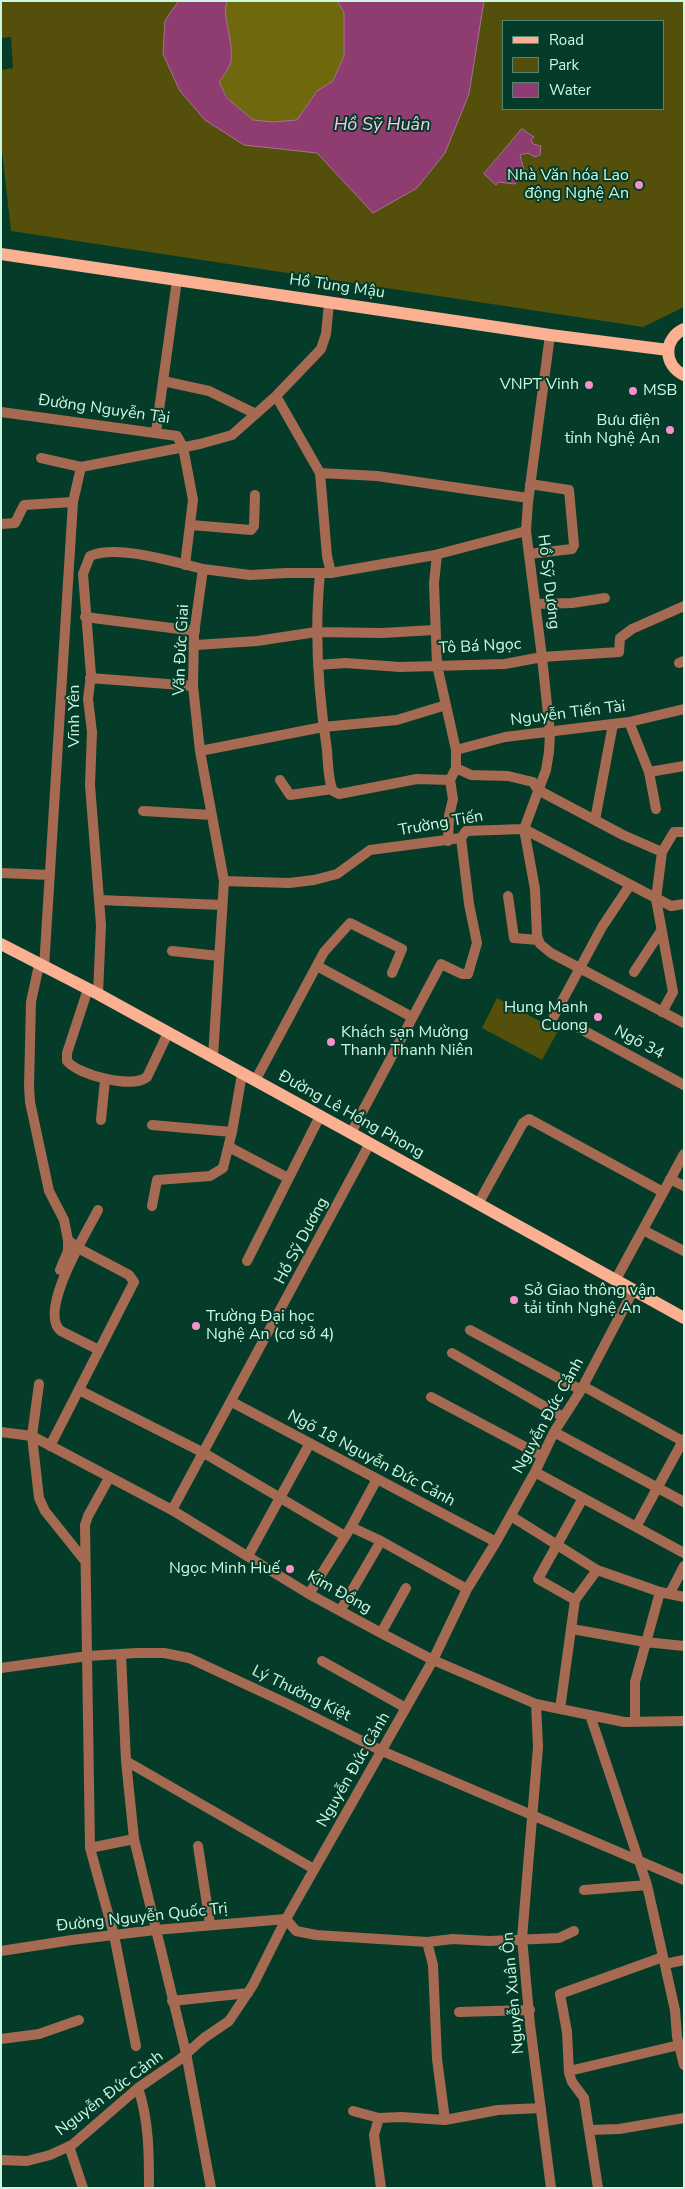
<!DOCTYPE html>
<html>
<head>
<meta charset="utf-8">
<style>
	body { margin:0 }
	#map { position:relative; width:685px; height:2189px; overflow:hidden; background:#043c29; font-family:"Nunito Sans",sans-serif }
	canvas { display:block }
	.frame { position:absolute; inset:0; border:2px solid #ccf8e3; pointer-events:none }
	.legend { position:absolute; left:502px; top:20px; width:162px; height:90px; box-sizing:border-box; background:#043c29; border:1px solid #548773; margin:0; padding:6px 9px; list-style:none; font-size:15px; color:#ccf8e3 }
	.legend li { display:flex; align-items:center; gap:10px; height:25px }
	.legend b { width:25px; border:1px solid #548773 }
</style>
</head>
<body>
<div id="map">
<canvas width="685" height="2189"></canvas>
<div class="frame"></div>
<ul class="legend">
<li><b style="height:6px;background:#fab091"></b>Road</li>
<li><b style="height:14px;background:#544f0a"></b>Park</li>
<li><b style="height:14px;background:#8f3c70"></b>Water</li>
</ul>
</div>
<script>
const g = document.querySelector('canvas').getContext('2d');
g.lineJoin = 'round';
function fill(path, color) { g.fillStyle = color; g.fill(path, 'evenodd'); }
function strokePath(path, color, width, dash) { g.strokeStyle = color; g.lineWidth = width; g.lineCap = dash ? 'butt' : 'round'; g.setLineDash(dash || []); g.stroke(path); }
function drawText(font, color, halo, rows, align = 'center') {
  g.font = font + ' "Nunito Sans",sans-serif'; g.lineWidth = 4; g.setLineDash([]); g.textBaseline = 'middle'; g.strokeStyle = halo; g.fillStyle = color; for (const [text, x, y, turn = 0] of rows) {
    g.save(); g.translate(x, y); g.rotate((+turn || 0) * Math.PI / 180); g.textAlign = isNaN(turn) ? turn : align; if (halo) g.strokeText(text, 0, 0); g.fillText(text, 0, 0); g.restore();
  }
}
fill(new Path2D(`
	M1,1H684V307L643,327L11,231L1,142V70L13,68L11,37L1,38ZM504,21H664V109H504Z
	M497,998L558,1031L542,1060L482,1028Z`), '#544f0a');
fill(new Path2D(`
	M227,1H337L344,12V56L333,81L317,91L297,120C284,121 265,125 253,120C239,114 225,95 219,82C223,76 230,68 231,61C234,42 221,14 227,1Z`), '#70680d');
const water = new Path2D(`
	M179,1H227C221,14 234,42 231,61C230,68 223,76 219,82L227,98L253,120L273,122L297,120L317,91L333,81L344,56V12L337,1H484L469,94L445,153L417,188L373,213L317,153L244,145L205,120L180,91L163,54L165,21Z
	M522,129L534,137L531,140L533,144L541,146L540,155L535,157L528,153L520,155L524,170L515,184L498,182L496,185L484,174Z`);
fill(water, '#8f3c70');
strokePath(water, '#a17492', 1);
strokePath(new Path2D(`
	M163,381L209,391L256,414
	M276,396L320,473L327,556L331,573
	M1,412L177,436L183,447L193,500L185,565
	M156,432L177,280
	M41,458L81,467
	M320,473L377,476L528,498
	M1,524L15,523L24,505L73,502
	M191,525L251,530L254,526L255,495
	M529,554L572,549L574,545L569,490L530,484
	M437,555L434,583L437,665L456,750V768L450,780L453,799L449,816L448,841
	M320,574C314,633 318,691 327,750C328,763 328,780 333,791L339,794L417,779L450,780
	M536,604L572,603L605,598
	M85,617L195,631
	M196,645L257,641L316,632L382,633L434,630
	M679,663L684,661
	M318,665L345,663L400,667L505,664L542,657L619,652L620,638L632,629L684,606
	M90,678L193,686
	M629,722L649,772L684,766
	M456,750L505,737L629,722L684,709
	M200,751L323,727L397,720L446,705
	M456,768L471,775L508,776L533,782L538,790L623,835L662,852
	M649,772L656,809
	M280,780L290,795L332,789
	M143,811L212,815
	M595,820L613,724
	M524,829L546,770L549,752L550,733L542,657L526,531L528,502L550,335
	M524,829L535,889L537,936L540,944L551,953L684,1023
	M1,873L50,875
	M224,881L289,883L314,880L337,874L370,850L461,838L466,831L524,829L671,906L684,904
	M508,896L514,938L538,940
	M99,900L222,905
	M172,951L219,956
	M39,965L31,1002L29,1086L30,1102L49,1191L64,1220L68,1240L78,1248L129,1275L134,1282L50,1446
	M317,966L412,1017
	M44,968L73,502L81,467L200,444L232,435L276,396L321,349L326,334L329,303
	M634,972L661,931
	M88,989L67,1053V1061C78,1075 132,1089 147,1077L168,1033
	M98,994L101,925L90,785L92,732L88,699L91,675L83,574L90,556C117,544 174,562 203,569
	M662,1012L673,992L656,899L662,852L674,832H683
	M554,1016L602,927L630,885
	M579,1028L684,1085
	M213,1057L224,881L200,751L193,686L194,634L203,569L250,575L286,573H331L435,555L526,531
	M255,1081L324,952L350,923L402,949L392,973
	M101,1120L105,1080
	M152,1125L232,1132
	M351,1133L441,964L462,974H468L477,943L469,904L461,838
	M229,1147L288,1178
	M670,1179L684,1186
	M478,1204L523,1123L529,1119L663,1192
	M152,1206L157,1180L210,1176L223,1168L232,1132L242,1074
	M98,1210C87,1232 37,1312 61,1331L99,1350
	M643,1230L684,1251
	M247,1261L320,1116
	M60,1270L68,1251V1240
	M615,1281L684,1154
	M470,1330L581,1390
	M452,1353L563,1417
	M39,1384L32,1436L39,1498L45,1511L85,1561
	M583,1386L684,1442
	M79,1390L204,1453L345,1536
	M431,1397L542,1456
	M232,1402L496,1542
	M1,1432L32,1436L172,1510L309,1594L381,1633L433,1660L536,1704L624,1722L684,1721
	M554,1432L684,1502
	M535,1472L684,1553
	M109,1478L88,1516L85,1525L90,1848L114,1935L136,2046
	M172,1510L370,1143
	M511,1516L597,1570L660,1592L684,1597
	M351,1527L381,1541L467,1589
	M636,1527L684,1439
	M248,1556L310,1443
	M670,1593L684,1566
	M309,1594L351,1527L377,1479
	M575,1600L538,1579L583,1498
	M340,1611L381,1541
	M572,1629L645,1642L684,1646
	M381,1633L406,1588
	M121,1655L126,1761L134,1839L186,2053L211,2188
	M322,1661L406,1708
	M1,1668L88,1656L137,1653H164L189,1658L288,1704L382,1751L684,1880
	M536,1704L538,1747L522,1938L530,2025L551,2188
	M560,1709L575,1600L597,1570
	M590,1715L647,1885L675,2010L677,2037L684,2065
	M635,1722V1682L660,1592
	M126,1761L314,1869
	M198,1846L210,1924
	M90,1848L134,1839
	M584,1890L647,1885
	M427,1942L433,1965L437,2059L445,2120
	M1,1951L72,1940L155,1930L286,1919L296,1931L316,1935L427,1942L453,1939L489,1941L559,1938L574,1931
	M665,1964L684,1960
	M172,2001L248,1993
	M459,2012L530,2010
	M1,2039L39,2034L79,2020
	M569,2071L679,2045
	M138,2088C149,2120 149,2154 149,2188
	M353,2111L379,2118L401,2117L445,2120L498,2110L541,2108
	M379,2118L374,2135L381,2188
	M590,2130L619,2129L684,2118
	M69,2146L83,2188
	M1,2160L27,2161L50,2155L72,2145L138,2088L179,2060L204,2038L229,2021L253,1985L286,1919L433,1660L467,1589L496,1542L535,1472L554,1432L581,1390L633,1291
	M598,2188L584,2098L572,2082L569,2073L567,2032L560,1994L663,1957`), '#a56a51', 10);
strokePath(new Path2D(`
	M1,254L550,335L668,350
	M684,329C663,339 663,365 684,375
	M1,944L98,994L351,1133L684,1318`), '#fab091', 12);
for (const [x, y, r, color] of [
	[639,185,5,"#f790ce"],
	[589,385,5,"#f790ce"],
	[633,391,5,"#f790ce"],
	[670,430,5,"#f790ce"],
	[598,1017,5,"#f790ce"],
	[331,1042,5,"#f790ce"],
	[514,1300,5,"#f790ce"],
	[196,1326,5,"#f790ce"],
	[290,1569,5,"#f790ce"]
]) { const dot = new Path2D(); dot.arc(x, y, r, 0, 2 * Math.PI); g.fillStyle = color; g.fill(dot); strokePath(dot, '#043c29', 2); }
drawText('16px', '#ccf8e3', '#043c29', [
	["Nhà Văn hóa Lao",629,176],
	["động Nghệ An",629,194],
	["VNPT Vinh",579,385],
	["MSB",643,391,"left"],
	["Bưu điện",660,421],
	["tỉnh Nghệ An",660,439],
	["Hung Manh",588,1008],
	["Cuong",588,1026],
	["Khách sạn Mường",341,1033,"left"],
	["Thanh Thanh Niên",341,1051,"left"],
	["Sở Giao thông vận",524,1291,"left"],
	["tải tỉnh Nghệ An",524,1309,"left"],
	["Trường Đại học",206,1317,"left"],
	["Nghệ An (cơ sở 4)",206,1335,"left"],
	["Ngọc Minh Huế",280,1569]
], 'right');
drawText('16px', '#ccf8e3', '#043c29', [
	["Hồ Tùng Mậu",337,287,8],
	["Đường Nguyễn Tài",104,410,8],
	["Hồ Sỹ Dương",548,582,83],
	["Tô Bá Ngọc",480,647,-3],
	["Văn Đức Giai",182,650,-87],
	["Nguyễn Tiến Tài",568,714,-7],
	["Vĩnh Yên",75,716,-90],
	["Trường Tiến",441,824,-10],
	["Ngõ 34",639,1043,28],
	["Đường Lê Hồng Phong",351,1115,29],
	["Hồ Sỹ Dương",302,1241,-62],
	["Nguyễn Đức Cảnh",549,1416,-61],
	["Ngõ 18 Nguyễn Đức Cảnh",371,1459,28],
	["Kim Đồng",339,1593,29],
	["Lý Thường Kiệt",301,1694,26],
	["Nguyễn Đức Cảnh",354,1770,-60],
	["Đường Nguyễn Quốc Trị",142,1918,-6],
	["Nguyễn Xuân Ôn",514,1993,-95],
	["Nguyễn Đức Cảnh",110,2094,-37]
]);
drawText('italic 18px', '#f9cae4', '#043c29', [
	["Hồ Sỹ Huân",382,126]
]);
</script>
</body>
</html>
